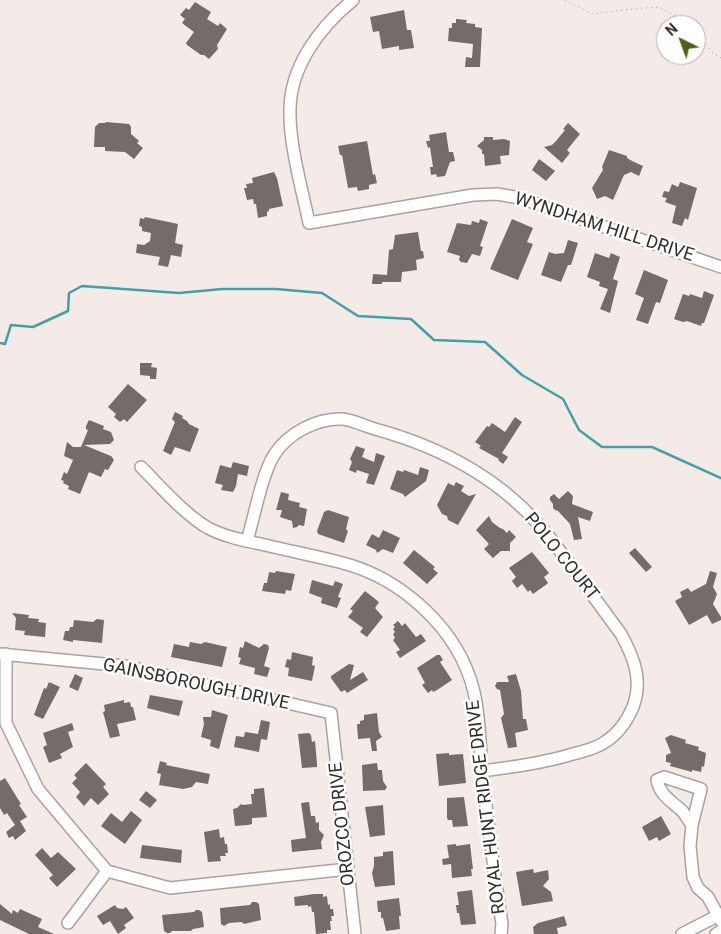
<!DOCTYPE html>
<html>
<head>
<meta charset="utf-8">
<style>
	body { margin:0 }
	#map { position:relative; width:721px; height:934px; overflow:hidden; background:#f4ebe8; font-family:Roboto,sans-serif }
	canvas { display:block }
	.north { position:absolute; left:656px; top:15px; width:50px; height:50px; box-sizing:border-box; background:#fff; border:1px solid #acabaa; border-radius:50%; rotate:318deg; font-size:14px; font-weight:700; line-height:20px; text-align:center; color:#302d2b }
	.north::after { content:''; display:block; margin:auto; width:18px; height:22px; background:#496416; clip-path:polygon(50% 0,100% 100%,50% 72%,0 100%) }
</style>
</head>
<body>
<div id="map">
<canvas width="721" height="934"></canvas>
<div class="north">N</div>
</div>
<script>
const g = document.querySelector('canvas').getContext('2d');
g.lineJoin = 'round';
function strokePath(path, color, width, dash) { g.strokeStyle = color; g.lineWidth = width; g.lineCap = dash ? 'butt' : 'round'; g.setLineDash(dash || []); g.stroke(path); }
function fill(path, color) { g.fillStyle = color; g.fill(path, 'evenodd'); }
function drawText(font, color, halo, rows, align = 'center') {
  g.font = font + ' Roboto,sans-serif'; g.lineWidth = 5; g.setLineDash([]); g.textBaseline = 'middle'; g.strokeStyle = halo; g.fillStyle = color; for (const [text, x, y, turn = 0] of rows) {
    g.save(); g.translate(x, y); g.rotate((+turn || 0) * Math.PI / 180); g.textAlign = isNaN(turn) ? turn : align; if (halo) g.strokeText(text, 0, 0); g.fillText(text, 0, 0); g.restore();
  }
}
strokePath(new Path2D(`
	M0,343L5,344L11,325L33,327L68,311L69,293L82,286L179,293L222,289H276L322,293L358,316L411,319L434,340L485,342L522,375L563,399L579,430L602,447H652L721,478`), '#43a0a6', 2.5);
fill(new Path2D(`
	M195,2L211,12L207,19L218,26L220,23L227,29L217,45L218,49L209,59L204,55H201L187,45L186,43L194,32L182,23L185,19L180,15L186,8L189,10Z
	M404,10L407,30H411L414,48L399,50V46L382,49L379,31L373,32L370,17Z
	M456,19L467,20L466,23L475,24V27L482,28L480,67H465L466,57L472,58L473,44L448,41L449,28H452V23H456Z
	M106,122L129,124L131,127V134L139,141L137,143L143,148L134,159L125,152L105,151V147H94L95,127L99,123H105Z
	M568,123L580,134L567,150L570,153L562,163L544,147L552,145L556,141L565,130L563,129Z
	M446,132L449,152H453L455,161L450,162L445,176L437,177L436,174L431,175L430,167H433L430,147L428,148L426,141H430L429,135Z
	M484,137H493V140L504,139L510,141L509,155L500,156L501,164L485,166L484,154H482V150L477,146L484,140Z
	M367,141L373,175L375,174L377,183L369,185V189L358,191L357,187L348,188L342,155H340L338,146Z
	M609,150L627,156V158L632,161L643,166L639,176L631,172L624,175L613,200L605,196L597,199L592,188L603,170L602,167Z
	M539,159L555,171L546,181L532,170Z
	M274,172L277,178L283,206L269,209V211L267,212V216L258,218L256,204H254L253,199L247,200L244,188H247L246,184L253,183L252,178Z
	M680,182L697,188L688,220L685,218L682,226L672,223L676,206L665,202L667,198L662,197L664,191L669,192L672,184L678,187Z
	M145,217L178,224L175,243L183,245L181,257L171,255L168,267L158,265L160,257L136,253L137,244L144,245L150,241L151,233L142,231V227L139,226L140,218L144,219Z
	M480,219L488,222L480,246L483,247L480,256L472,254L467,263L461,262L459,260L460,256L447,252L457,223L471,225L472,221L479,223Z
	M512,219L533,228L527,242L533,244L518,280L490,269Z
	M418,232L421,251H423L424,258L416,260L417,270L402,272L401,282H382V284H372L373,274L387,275L389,250L393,249L395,235Z
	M568,240L578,243L571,265H568L561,282L541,275L549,252L555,254L564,253Z
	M595,253L609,258L611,253L620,257L613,279L618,281L610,313L600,309L608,289L599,286L600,282L587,277Z
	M644,270L668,280L660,303L656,302L648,324L636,320L644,298L635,294Z
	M704,291L714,295L704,323H702L701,326L687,321L683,322L674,319L683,294L689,296L690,294L702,298Z
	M140,363H152L151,367L157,368L156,379H150V376L140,375Z
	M128,384L147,400L127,422L124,419L120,422L114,417L116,414L108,407Z
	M175,412L183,416L182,418L187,421L189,424L199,429L190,452L175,447L171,455L163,451L175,422L172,419Z
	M515,417L522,422L502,453L508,457L503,464L498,460L499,459L479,448L481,446L475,442L487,426L489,427L492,423L505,432Z
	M89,420L104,426L103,429L111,432L114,440L110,444L84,445L111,456L114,460L108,470L105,469L101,477L89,472L80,494L68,489L69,486L63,483L64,481L61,480L64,472L67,474L73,460L64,456L67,442L73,447H81L88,430L86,429V426Z
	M356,446L365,449L362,457L374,462L376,453L385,456L374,485L366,483L369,474L357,470L356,473L349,470L352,462L350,459Z
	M233,462L249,466L247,476L238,474L236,486L233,492L221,490L223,485L215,483L220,465L231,468Z
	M420,467L429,470L426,481L405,497L403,494L390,489L397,470L403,472L404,470L418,475Z
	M456,482L464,486L461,491L469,496L476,494L458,525L448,520L447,516L442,514L437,505L448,483L454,486Z
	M568,491L573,496L572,504L593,512L590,521L578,517L582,539L574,540L570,524L558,511L555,510L553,508V504L550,500V497L554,494L559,499Z
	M281,492L289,494L288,500L300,503L299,507L307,509L304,526L299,525L297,527L293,528L292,521L280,517L282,510H276Z
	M328,510L349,517L346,529L348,531L344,543L318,534L317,531L324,512Z
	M489,516L492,522L500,528L503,529L507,533L509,530L516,537L510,543V551H501L493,558L484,549L489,544L476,530Z
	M383,530L400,538L393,553L383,549L377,553L376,550L366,545L372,534L379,538Z
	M635,548L652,567L646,572L629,553Z
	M414,550L435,567L433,569L438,573L427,584L403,563Z
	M532,552L549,573L544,577L548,583L547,584L533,594L530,590L528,592L522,584L517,588L512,581L516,577L509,568Z
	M276,571L295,574L291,591L286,590L285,594L262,591L264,583H267L269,572L275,573Z
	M710,571L717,573L713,587L717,594L713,604L721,617V620L712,624L707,615L689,625L675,601L682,597L680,592L688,588L691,592L706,584Z
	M312,580L333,586L335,581L343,584L338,597L341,598L337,608L321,603L322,598L309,593Z
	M365,591L379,602L375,608L383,617L367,637L360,632L363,628L348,617L353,611L350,609Z
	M12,613L29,615L28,618L39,619L38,622L46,623L45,637L24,635L25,631L15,630L16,618Z
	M97,619L104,620L102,643L73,640V642L63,640L65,631H69L70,627H73L74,620L93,622Z
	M398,621L402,626L405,623L416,637L421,634L426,641L400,658L396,652L400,650L393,640L395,638L393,634L395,632L393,629L395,627L393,625Z
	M245,641L259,648L264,644L268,645L269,648L264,666L270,668L267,677L254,674L255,668L239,664L241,658L238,657L240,647L243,648Z
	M190,642L201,644L205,642L227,647L222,667L171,657L174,644L189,647Z
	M292,652L313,657L312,665L315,666L312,681L288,676L289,668L285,667L287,659L291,660Z
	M437,655H440L443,660L440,662L452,680L437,690L433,692L432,690L428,693L422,685L425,683L417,668Z
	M349,664L354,665L350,680L363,672L368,680L347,693L345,690L341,692L331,678V676Z
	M75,674L83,678L78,691L69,687Z
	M516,674L521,691L523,719H526L528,730L515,733L517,747L508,748L501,718L504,714L500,690L497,689L495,686L497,682H509L507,676Z
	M49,682L60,687L43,719L34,715L44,688L46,689Z
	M150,695L183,701L179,716L147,708Z
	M124,700V703L130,702L131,707H133L136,720L117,724L120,736L110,738L103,712L105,711L104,705Z
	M212,710L228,715L219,749L210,746L211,740L201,737L204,724L203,717H211Z
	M377,713L379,732L382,737L376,741L377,751H372L370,738L358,739L357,724H360V721L364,720V715Z
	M261,720L270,722L267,740L261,739L259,752L234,747L236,736L244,737L245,732L258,734Z
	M72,723L74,730L68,732L73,747L60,754L62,758L49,763L43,747L47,745L43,733Z
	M309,733L311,735L312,742L315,741L317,764V767L302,768L298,734Z
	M671,735L686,740L685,743L699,747L698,750L706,753L704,767L702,766L701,772L692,770V772L670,766L671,763L666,762V755L671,753L665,738Z
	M449,753V755L463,754L466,783L439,786L436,754Z
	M160,761L167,763L166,765L210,774L208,784L196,782L192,787L183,789L159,785L161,774L157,773Z
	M86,763L106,784L103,787L109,794L98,805L91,798L84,806L76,797L80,792L72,783L77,778L74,775Z
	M377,763L378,770H382L383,781L387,787L385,790L363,791L362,765Z
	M5,778L21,804L19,805L27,817L20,821L26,831L15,840L13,836L9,838L6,832L15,825L7,813L4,815L0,808V781Z
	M264,788L267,817L252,818V824L248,825L235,826L233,809L237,808L241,804L243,805L252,804L251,794H254V789Z
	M146,791L157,800L150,808L139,800Z
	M464,797L468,826L453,827L452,820H448L447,818V798Z
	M309,802L311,816H315L316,823L319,822V830L324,835L321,842L322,849L292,852L291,840L306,838L301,803Z
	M383,805L385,835L370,837L365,807Z
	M131,811L142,820L125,844L101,826L111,813L122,822Z
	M661,816L671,834L659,841L657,837L649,841L642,827Z
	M219,829L220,838L224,837L225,844H227L228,853H225L226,856H220L221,861L208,862L204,832Z
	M456,844V846L470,844L473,869H471L472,876L452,878L451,864L443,865L442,859L449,858L447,845Z
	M142,845L182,850L181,863L140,858Z
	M42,848L51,858L58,852L76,869L57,887L49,878L53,875L35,855Z
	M393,851L395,885L375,887L372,873L374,866V857L383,856V852Z
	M533,869L534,873L548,870L549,879L543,886L551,892L553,901L522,906L516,872Z
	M472,890L476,924L461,925L459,913H457L456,905H459L457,892Z
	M314,894H323V897L327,896L328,905L330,904V909H333L334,916H331L332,921H330L331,930H327V933L316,934L314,912H312L311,906L308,907V905L295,906L294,897Z
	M399,898L401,916H399L400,929L386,931L383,918H381V912H378L377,901Z
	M252,902H256L259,904L261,920L244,924L242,922L229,923L224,926L221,924L220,908L250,905Z
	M0,904L12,914L13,910L18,913L20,909L42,919L38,927L54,934H29L0,920Z
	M115,905L117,908L123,909L126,907L134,918L124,925L126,928L118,934L110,921L103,925L97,916Z
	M196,910H199L202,912L204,927L193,929L191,931H172L170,933H167L164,931L162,915L194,912Z
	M564,916L567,925L566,926L557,928L558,934H534L533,927L538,923Z`), '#736c69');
const minor = new Path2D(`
	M353,0C321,26 290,66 290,110C289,144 302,189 309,223L473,195L497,194L520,198L721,267
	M141,467C162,488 183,513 208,528C225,537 246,541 265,545C290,551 315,556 339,562C401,577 459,629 474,692C480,718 480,745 482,771C488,822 494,874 502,924L501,934
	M247,541C254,518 262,474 274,455C288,433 317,418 342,419C353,420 365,426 375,429C437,446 496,476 539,525C548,534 555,545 563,555C582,581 602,608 621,634C634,658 643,680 633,707C627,721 618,734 605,742C595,749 584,751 573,754C543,763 513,767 482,771
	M0,654L125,666L331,713L355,934
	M6,654V723L38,789L107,871L170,888L348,869
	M692,825C689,821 686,816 683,812C672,801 660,796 657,780L664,777L701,789L692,825L690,846L693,877L698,888L708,897L721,921
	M68,923L107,871
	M682,934L721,914
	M716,934L721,931`);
strokePath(minor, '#aaa29f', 14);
strokePath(new Path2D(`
	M565,0L592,14L631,9L659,7L687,22L689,25
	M696,33L713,53L721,58`), '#918b88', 1, [1, 4]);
strokePath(minor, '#fff', 11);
drawText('18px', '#302d2b', '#fff', [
	["WYNDHAM HILL DRIVE",604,228,18],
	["POLO COURT",561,557,51],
	["GAINSBOROUGH DRIVE",196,685,12],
	["ROYAL HUNT RIDGE DRIVE",487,807,-97],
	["OROZCO DRIVE",343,824,-96]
]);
</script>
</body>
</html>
